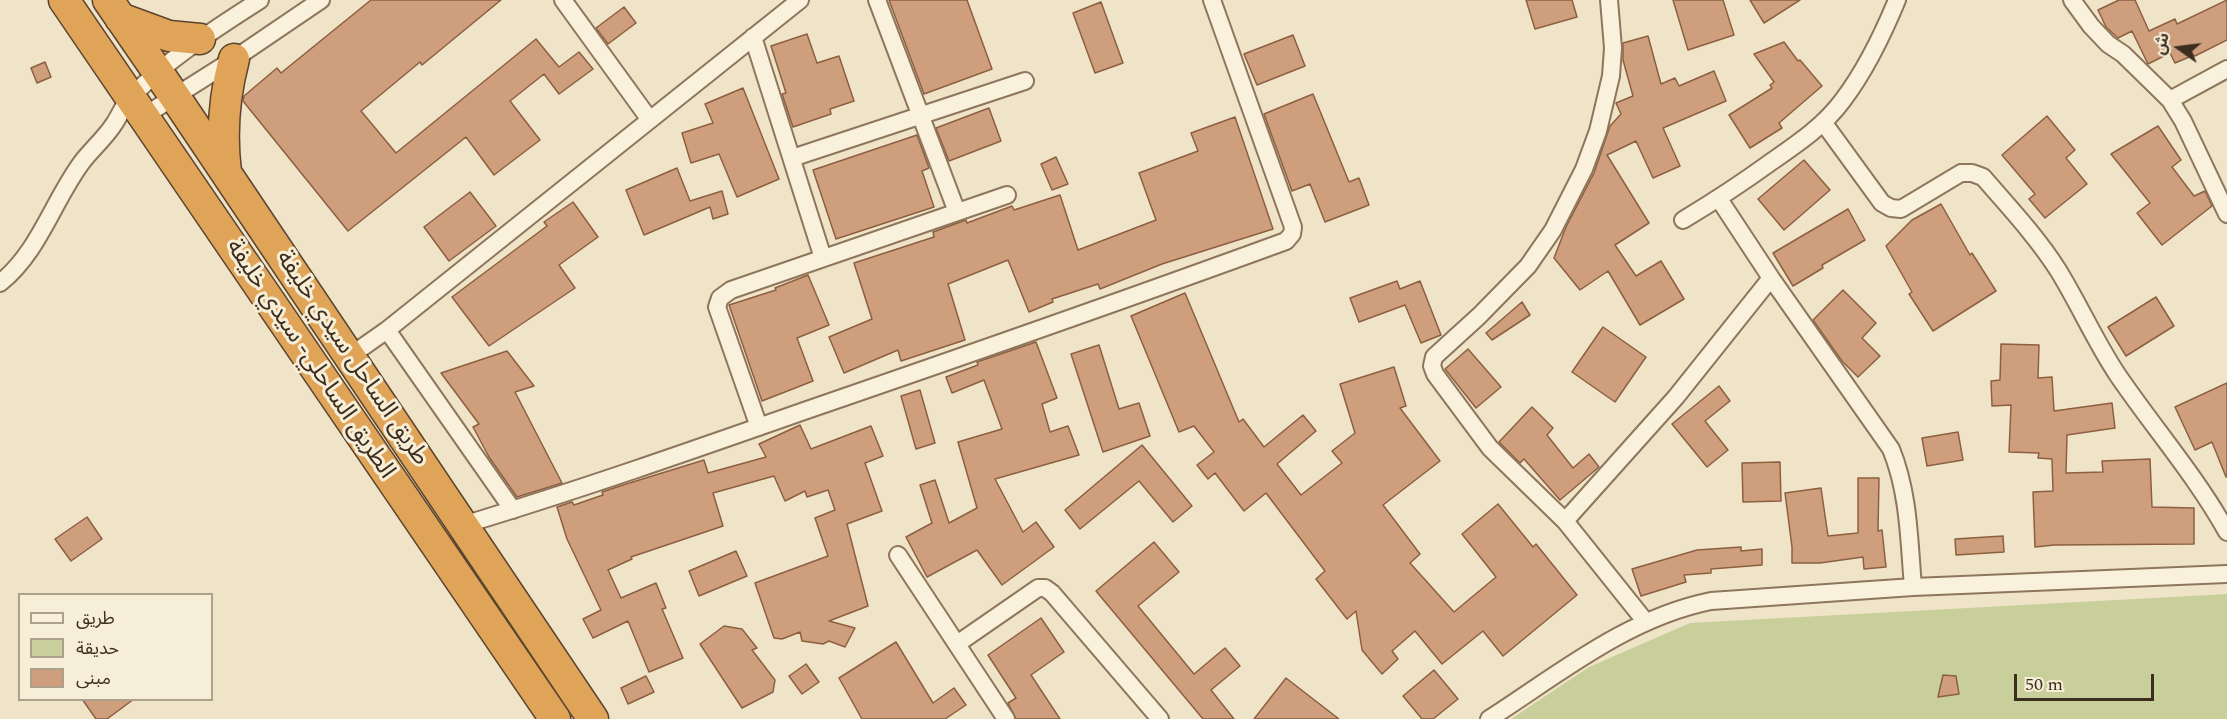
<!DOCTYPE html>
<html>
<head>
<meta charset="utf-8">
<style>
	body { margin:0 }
	#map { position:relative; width:2227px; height:719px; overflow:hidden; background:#f0e4c8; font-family:Spectral,"Noto Sans Arabic",serif }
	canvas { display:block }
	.legend { position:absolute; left:18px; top:593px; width:195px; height:108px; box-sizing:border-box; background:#f7eed8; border:2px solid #ada18e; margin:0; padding:8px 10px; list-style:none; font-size:18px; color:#3d2e20 }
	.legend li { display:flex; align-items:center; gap:12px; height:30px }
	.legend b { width:30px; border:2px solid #ada18e }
	.north { position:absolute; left:2149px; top:18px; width:60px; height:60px; -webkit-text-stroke:4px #f7eed8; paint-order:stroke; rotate:284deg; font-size:16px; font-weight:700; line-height:24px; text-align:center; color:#3d2e20 }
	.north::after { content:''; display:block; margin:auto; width:21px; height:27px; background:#3d2e20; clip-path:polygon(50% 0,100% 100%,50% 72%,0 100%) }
	.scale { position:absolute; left:2014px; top:674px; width:140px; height:27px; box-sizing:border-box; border:3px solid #3d2e20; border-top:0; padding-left:8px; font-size:18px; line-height:21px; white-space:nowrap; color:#3d2e20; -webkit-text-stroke:4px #f7eed8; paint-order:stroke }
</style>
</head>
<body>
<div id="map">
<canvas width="2227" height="719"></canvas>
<ul class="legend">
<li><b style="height:8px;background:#faf1dc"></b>طريق</li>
<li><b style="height:16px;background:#c9cf9b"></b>حديقة</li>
<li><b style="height:16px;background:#cf9f7d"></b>مبنى</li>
</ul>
<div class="north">ش</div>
<div class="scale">50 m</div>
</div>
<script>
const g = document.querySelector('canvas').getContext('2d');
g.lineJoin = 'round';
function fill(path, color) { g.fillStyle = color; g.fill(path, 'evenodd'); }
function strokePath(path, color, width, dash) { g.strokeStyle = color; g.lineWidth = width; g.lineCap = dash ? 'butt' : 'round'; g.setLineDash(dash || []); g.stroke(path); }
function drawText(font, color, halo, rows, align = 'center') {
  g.font = font + ' Spectral,"Noto Sans Arabic",serif'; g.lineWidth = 6; g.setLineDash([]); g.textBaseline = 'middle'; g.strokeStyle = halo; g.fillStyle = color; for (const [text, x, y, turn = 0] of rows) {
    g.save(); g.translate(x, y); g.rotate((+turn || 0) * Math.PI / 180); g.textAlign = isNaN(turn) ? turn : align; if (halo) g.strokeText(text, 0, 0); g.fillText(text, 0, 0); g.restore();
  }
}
fill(new Path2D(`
	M2227,594V719H1511L1589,667L1690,623Z`), '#c9cf9b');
const building = new Path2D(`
	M371,0H501L422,65L420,62L361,111L396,153L536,39L559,67L579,52L593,69L559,94L544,74L510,101L540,140L494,175L466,137L348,231L243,101L244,96L277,68L281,73Z
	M889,0H967L992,69L924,94Z
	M1526,0H1572L1577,17L1535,29Z
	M1673,0H1723L1734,35L1688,50Z
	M1750,0H1800L1764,23Z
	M2119,0H2135L2149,31L2175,19L2177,24L2227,0V40L2195,56L2194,55L2175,63L2170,53L2148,64L2132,31L2118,38L2106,27L2098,10Z
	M1101,2L1123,63L1095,73L1073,13Z
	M624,7L636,23L608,44L596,28Z
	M807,34L817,63L839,56L854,101L830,109L831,114L793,127L782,94L786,93L771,46Z
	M1293,35L1305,66L1257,85L1244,54Z
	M1648,36L1661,84L1675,78L1679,86L1714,71L1726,101L1663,128L1680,166L1653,178L1636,141L1607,155L1649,223L1615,245L1636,276L1661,261L1684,299L1640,325L1608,271L1580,290L1554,258L1566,227L1594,173L1610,126L1621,114L1616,103L1633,96L1623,60V43Z
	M1784,42L1798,61L1800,60L1822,86L1779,123L1782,128L1750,148L1729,115L1772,88L1770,85L1774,82L1754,54Z
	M45,62L51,77L37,83L31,68Z
	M743,88L779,179L737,197L719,154L691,163L682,133L713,123L705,104Z
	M1313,94L1349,182L1359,178L1369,205L1325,222L1310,184L1292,191L1264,114Z
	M989,108L1001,141L949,161L936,128Z
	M2047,116L2075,150L2066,158L2087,184L2045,218L2029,199L2035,194L2002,155Z
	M1235,117L1273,229L1162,264L1100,289L1098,284L1052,299L1053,302L1029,312L1008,260L948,284L965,340L901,361L898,350L844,373L829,337L872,319L854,263L934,237L933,232L966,220L967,223L1012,206L1014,210L1060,195L1078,250L1156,220L1139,173L1198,151L1191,133Z
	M2158,126L2181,160L2172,167L2194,196L2205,191L2212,206L2162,245L2137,213L2150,203L2111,154Z
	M917,135L929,168L922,171L934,207L836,239L813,170Z
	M1056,157L1068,184L1052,190L1041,164Z
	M1804,160L1830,190L1784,230L1758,199Z
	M677,168L690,201L722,191L728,214L713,219L710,207L644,235L626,190Z
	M470,192L496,226L449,261L424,227Z
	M573,202L598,237L559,265L575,288L489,346L452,297L547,226L544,222Z
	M1941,204L1970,255L1972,253L1996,291L1933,331L1909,294L1912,292L1886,246L1912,220Z
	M1848,209L1865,240L1822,265L1823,268L1793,286L1773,253Z
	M808,275L829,325L797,338L813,381L762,401L729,305L776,290L775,288Z
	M1397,281L1400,289L1420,281L1441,335L1421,343L1405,305L1359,322L1350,298Z
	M1843,290L1876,323L1862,338L1880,356L1858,377L1842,361L1813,320Z
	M1185,293L1239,422L1243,419L1264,447L1303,415L1316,431L1277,464L1301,495L1342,463L1332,451L1355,433L1340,384L1394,367L1406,406L1400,408L1440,461L1383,505L1420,554L1410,563L1454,612L1496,577L1462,534L1498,504L1533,547L1536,544L1577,595L1503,656L1483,631L1442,664L1415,631L1392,651L1398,659L1382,674L1362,650L1356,611L1347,619L1316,579L1325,571L1266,493L1244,511L1215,473L1208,479L1197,465L1214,452L1194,426L1179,432L1131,316Z
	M2156,297L2174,326L2126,356L2108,327Z
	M1522,302L1530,315L1492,340L1486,333Z
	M1603,327L1646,357L1615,402L1572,372Z
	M1036,342L1057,398L1042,404L1050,432L1068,426L1079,455L995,479L1023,532L1036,522L1054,547L1002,585L977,550L927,577L906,537L932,523L920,485L935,480L949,523L977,508L958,442L1002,429L984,380L952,393L946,377L978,365L977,362Z
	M2001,344L2039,345L2038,378L2052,377L2054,411L2112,403L2115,428L2067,435L2066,473L2103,472L2102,461L2150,459L2152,507L2194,508V544L2054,545L2035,547L2033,492L2053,491L2052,459L2038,458L2039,453L2009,452L2011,405L1992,406L1991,381L2000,380Z
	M1099,345L1119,409L1139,403L1150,436L1103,452L1071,354Z
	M1468,349L1501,387L1476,408L1445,369Z
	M507,351L534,386L515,392L562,483L517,497L489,457L473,427L479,424L441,373Z
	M2227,383V477H2226L2212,442L2195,450L2175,407Z
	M1719,386L1730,401L1705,421L1728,450L1707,467L1672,424Z
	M920,390L935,443L916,449L901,396Z
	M1532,407L1553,428L1547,435L1573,468L1589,454L1599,467L1560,500L1524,459L1520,463L1499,442Z
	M800,425L811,449L871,426L883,456L865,463L882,511L847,524L868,606L829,621L855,628L845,647L829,641L823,644L802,641L800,632L782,639L774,638L755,583L828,556L815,518L835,510L828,490L807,497L805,491L785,501L774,476L713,493L723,526L631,557L632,559L608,570L621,598L656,583L666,608L662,609L683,658L649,672L628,621L593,638L583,619L601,610L567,539L557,507L572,502L574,505L603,495L602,492L623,485L704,460L708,473L766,457L759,444Z
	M1958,432L1963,460L1927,466L1922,438Z
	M1142,445L1192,506L1173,522L1139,481L1080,529L1065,510Z
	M1780,462L1781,501L1743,502L1742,463Z
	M1858,478H1879L1878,531L1882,530L1886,567L1864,569L1863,557L1820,563H1792V547L1785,493L1821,488L1828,536L1858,533Z
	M87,517L102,539L71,561L55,539Z
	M2003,536L2004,552L1956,555L1955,539Z
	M1154,542L1179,572L1138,606L1194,674L1225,648L1240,666L1211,690L1234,719H1203L1096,591Z
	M1741,547V551L1762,549V565L1711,569V573L1684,575L1686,582L1641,596L1632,569L1697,550Z
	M736,551L747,576L699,596L689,571Z
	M1041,618L1064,652L1031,675L1060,719H1016L1008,703L1016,698L988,655Z
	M724,626L742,629L757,648L752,650L775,680L773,692L742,708L700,644Z
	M896,642L933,703L954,688L966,705L945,719H862L839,678Z
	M806,664L819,682L802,694L789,676Z
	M1434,670L1458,699L1433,719H1422L1403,696Z
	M1943,675L1956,676L1959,694L1938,697Z
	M646,676L654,692L628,704L621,688Z
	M1286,678L1339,719H1254Z
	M82,699H134L107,719H96Z`);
fill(building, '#cf9f7d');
strokePath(building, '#8d5f41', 1.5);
const street = new Path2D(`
	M563,0L650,120
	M877,0L957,212
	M1609,0L1613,48L1611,76L1598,131L1584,169L1553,230L1528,266L1479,316L1434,357L1432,366L1435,374L1490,448L1565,521L1645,621
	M2072,0L2091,26L2108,44L2123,54L2170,100L2183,121L2227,214
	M753,37L823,258
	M2170,100L2227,69
	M137,118L144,116L234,59L321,0
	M1823,122L1882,203L1891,208L1901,209L1961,173H1972L1983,177C2009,207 2037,237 2058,270C2079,304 2095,341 2117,374C2153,427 2196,476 2227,532
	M792,158L1025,81
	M1719,199L1771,278L1891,449C1909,493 1909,540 1913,587
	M1683,220C1713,202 1742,183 1771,162C1797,144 1824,126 1843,100C1865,71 1883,34 1897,0
	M0,283C39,252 53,201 82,162C92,149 105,138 114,124C120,115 124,104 131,97C169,58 215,29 260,0
	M350,356L387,330
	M759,427L717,307L720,298L731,290L1007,195
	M513,510L387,330L800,0
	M1565,521L1676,397L1771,278
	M463,525C579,490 693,450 807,410C967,355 1127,299 1286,241L1292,234L1293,227L1212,0
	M898,555L1006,719
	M957,644L1038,588H1045L1052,593L1160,719
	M1489,719C1559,674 1627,618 1711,601L1913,587L2227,574`);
const highway = new Path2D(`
	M64,0L555,719
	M108,0L175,97L593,719
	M120,18L169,36L200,39
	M226,172C221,133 224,97 234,59`);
strokePath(street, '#8d765c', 20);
strokePath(highway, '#5b4430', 33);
strokePath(street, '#faf1dc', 16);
strokePath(highway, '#e0a458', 30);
drawText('24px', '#3d2e20', '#f7eed8', [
	["طريق الساحل سيدي خليفة",351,359,56],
	["الطريق الساحلي- سيدي خليفة",309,360,56]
]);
</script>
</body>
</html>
